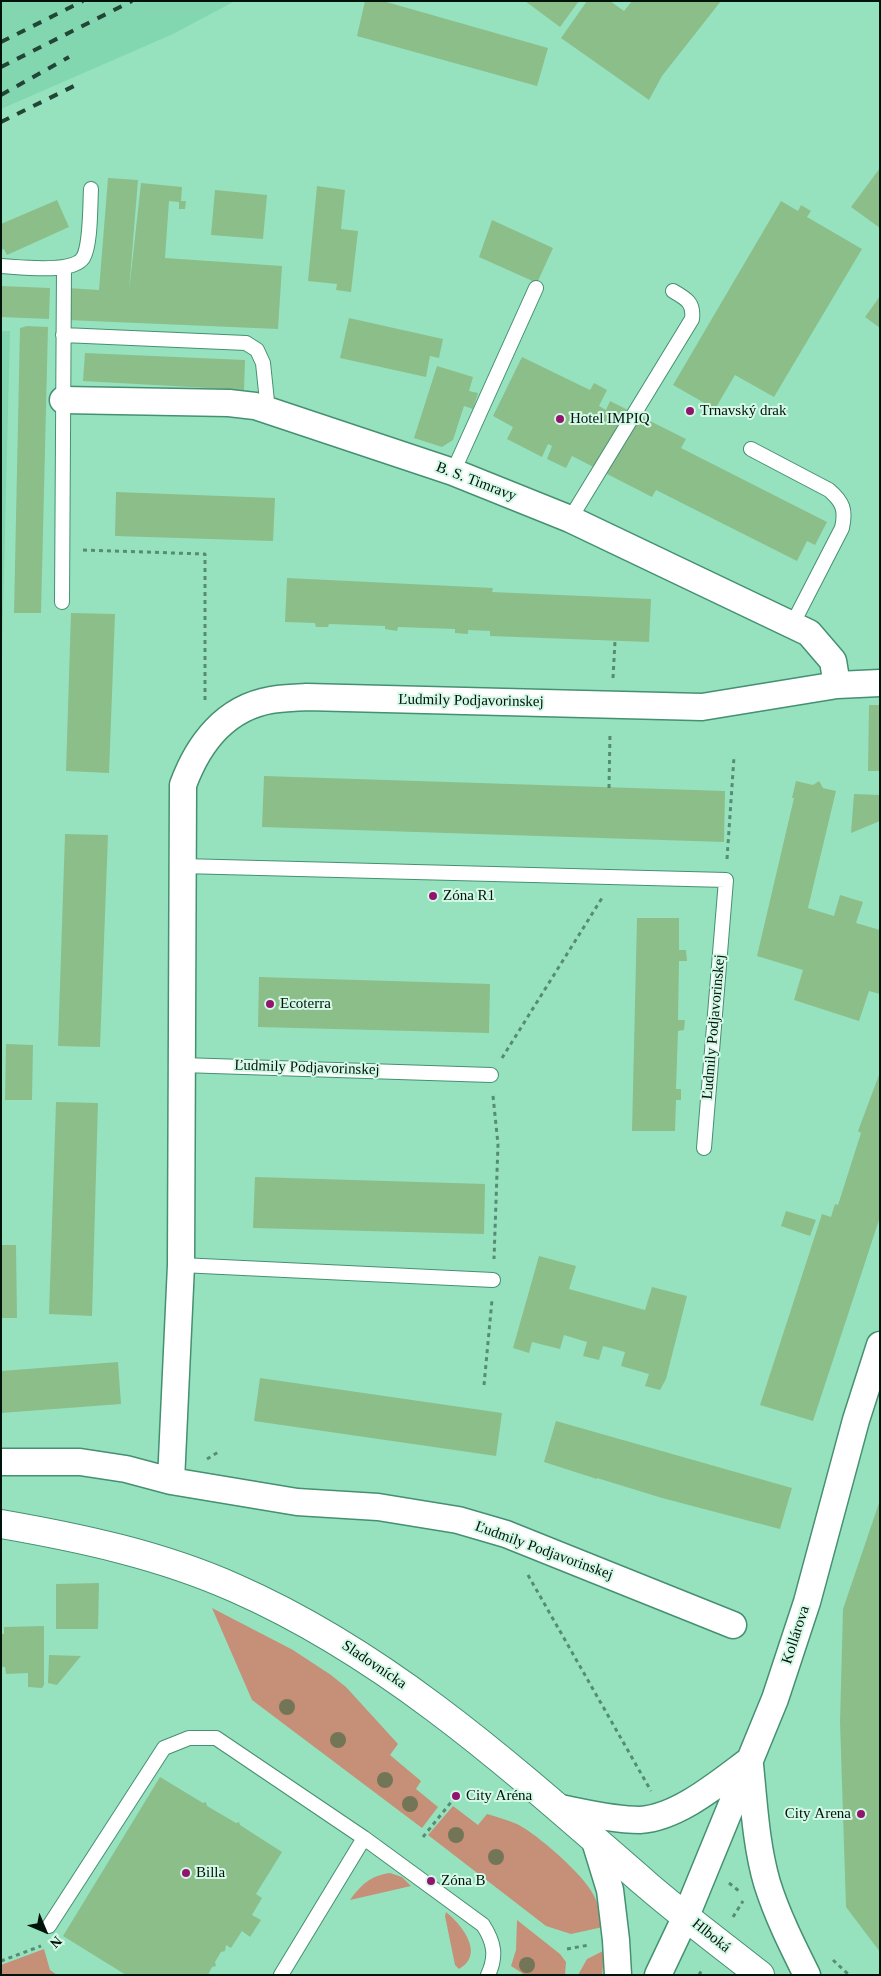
<!DOCTYPE html>
<html>
<head>
<meta charset="utf-8">
<style>
	body { margin:0 }
	#map { position:relative; width:881px; height:1976px; overflow:hidden; background:#96e2bf; font-family:"Times New Roman",serif }
	canvas { display:block }
	.frame { position:absolute; inset:0; border:2px solid #00140b; pointer-events:none }
	.north { position:absolute; left:20px; top:1906px; width:50px; height:50px; -webkit-text-stroke:4px #d5f9e7; paint-order:stroke; rotate:135deg; font-size:14px; font-weight:700; line-height:20px; text-align:center; color:#00140b }
	.north::after { content:''; display:block; margin:auto; width:18px; height:22px; background:#00140b; clip-path:polygon(50% 0,100% 100%,50% 72%,0 100%) }
</style>
</head>
<body>
<div id="map">
<canvas width="881" height="1976"></canvas>
<div class="frame"></div>
<div class="north">N</div>
</div>
<script>
const g = document.querySelector('canvas').getContext('2d');
g.lineJoin = 'round';
function fill(path, color) { g.fillStyle = color; g.fill(path, 'evenodd'); }
function strokePath(path, color, width, dash) { g.strokeStyle = color; g.lineWidth = width; g.lineCap = dash ? 'butt' : 'round'; g.setLineDash(dash || []); g.stroke(path); }
function drawText(font, color, halo, rows, align = 'center') {
  g.font = font + ' "Times New Roman",serif'; g.lineWidth = 4; g.setLineDash([]); g.textBaseline = 'middle'; g.strokeStyle = halo; g.fillStyle = color; for (const [text, x, y, turn = 0] of rows) {
    g.save(); g.translate(x, y); g.rotate((+turn || 0) * Math.PI / 180); g.textAlign = isNaN(turn) ? turn : align; if (halo) g.strokeText(text, 0, 0); g.fillText(text, 0, 0); g.restore();
  }
}
fill(new Path2D(`
	M1,1H235L173,34L1,109Z
	M1,331H10L1,694Z`), '#82d7b1');
fill(new Path2D(`
	M212,1608L293,1650L331,1675L346,1687L398,1744L390,1755L421,1781L416,1789L438,1807L422,1828L252,1700Z
	M453,1806L478,1825L487,1814C497,1817 508,1820 517,1824C537,1834 583,1874 593,1894C599,1905 601,1915 603,1927L571,1934L546,1926L428,1835Z
	M390,1873L402,1877L411,1886L350,1900C362,1884 370,1876 390,1873Z
	M446,1912C461,1924 486,1954 459,1969L455,1965L445,1916Z
	M517,1920L560,1954L566,1962L565,1975H525L511,1966L516,1950Z
	M44,1949L50,1970L57,1975H1V1965Z
	M605,1950L602,1975H578L587,1959Z`), '#c68f78');
fill(new Path2D(`
	M365,1H383L548,48L537,86L357,36Z
	M525,1H579L560,27Z
	M587,1H610L624,11L632,1H721L662,76L649,100L561,38Z
	M880,168V228L851,207Z
	M108,178L138,180L129,291L141,183L182,187L181,201H186L185,209H179V202L169,201L165,258L282,266L278,329L67,320L68,288L99,290Z
	M317,186L345,190L341,229L358,231L351,292L336,290L337,284L308,281Z
	M215,190L267,195L263,239L211,235Z
	M57,200L69,227L7,255L4,249L1,250V224Z
	M781,201L798,211L801,205L811,211L807,217L862,249L774,397L735,375L715,409L673,385Z
	M492,220L553,248L537,283L479,257Z
	M1,286L50,288L49,319L1,317Z
	M880,296V328L865,317Z
	M349,318L443,339L439,358L430,356L426,377L340,358Z
	M27,326L48,327L41,613H14L20,328Z
	M85,353L245,360L244,390L83,381Z
	M522,357L590,390L594,383L607,390L599,406L606,410L610,401L686,439L681,448L827,522L815,545L807,541L797,561L656,490L652,497L572,456L566,468L547,459L552,446L548,444L542,457L507,439L513,427L493,416Z
	M437,366L473,377L469,391L478,393L473,409L464,406L453,440L442,447L414,438Z
	M116,492L275,498L273,541L115,536Z
	M287,578L493,588L492,592L651,599L649,642L490,636V631L468,630V634L455,633V629L398,627L397,631L385,629V626L329,624L328,627H316L315,623L285,622Z
	M71,613L115,614L109,773L66,771Z
	M869,705H880V771H868Z
	M264,776L725,791L724,842L262,827Z
	M796,781L813,785L819,781L823,788L836,791L808,908L834,916L840,895L863,902L856,923L880,930V994L869,991L859,1021L794,1000L803,970L757,956L794,798H792Z
	M854,794L880,795V821L851,833Z
	M65,834L108,835L100,1047L58,1046Z
	M637,918H679V950H686L687,961H679L678,1020H685L684,1030L678,1031L676,1089H681V1100H676L675,1131H632Z
	M259,977L490,984L489,1033L258,1027Z
	M6,1044L33,1045L32,1100H5Z
	M879,1075L880,1217L813,1421L760,1405L822,1214L831,1217L835,1204L838,1205L861,1133L858,1131Z
	M56,1102L98,1103L92,1316L49,1314Z
	M255,1177L485,1184L484,1234L253,1228Z
	M786,1211L816,1220L810,1236L781,1226Z
	M1,1245H16L17,1318H1Z
	M539,1256L576,1266L569,1289L645,1310L652,1287L687,1296L666,1379L660,1390L645,1386L649,1374L621,1366L625,1352L603,1346L599,1360L583,1356L587,1342L564,1335L560,1349L532,1342L529,1353L513,1348Z
	M118,1362L121,1404L1,1413V1371Z
	M260,1378L502,1413L496,1456L254,1421Z
	M556,1421L792,1488L780,1529L662,1498L597,1478V1479L544,1462Z
	M880,1500V1952L846,1907L840,1722L843,1609Z
	M99,1583L98,1629H56V1584Z
	M44,1626V1685L42,1688L28,1687V1673L6,1674L5,1667H1V1634H4V1627Z
	M49,1655L81,1656L57,1685L48,1683Z
	M160,1777L203,1803L206,1802L207,1806L236,1823L239,1822L240,1825L282,1852L256,1894L262,1898L252,1915L261,1920L250,1937L242,1931L231,1948L226,1945L225,1951L221,1952L215,1962L216,1966L212,1967L208,1975H126L63,1936Z`), '#8cbe8a');
const service = new Path2D(`
	M1,266C20,267 72,274 83,258C91,245 90,205 91,189
	M63,335L246,343L257,350L263,363L268,411
	M751,449L829,490C843,502 846,510 842,528L792,625
	M453,472L536,288
	M570,519L692,319C694,303 687,299 673,291
	M62,602L64,268
	M182,866L726,880L704,1148
	M182,1065L491,1075
	M181,1265L493,1280
	M49,1926L164,1748L189,1738H216L364,1838L483,1925C494,1942 497,1956 488,1975
	M281,1975L364,1838`);
const minor = new Path2D(`
	M63,400L229,403L255,406L453,472L570,519L809,633L833,661L837,685
	M1,1462H80L126,1469L171,1481
	M733,1625L506,1534L458,1520L378,1507L297,1502L171,1481L181,1265L183,785C198,744 225,708 271,700C282,698 294,698 306,697L702,707L837,685L880,683
	M750,1765C754,1804 756,1845 767,1883C777,1915 792,1945 807,1975
	M560,1808C586,1813 613,1820 640,1820C678,1818 720,1782 750,1760
	M594,1838L610,1890L616,1940L618,1975
	M658,1975L686,1916L775,1699L807,1602L856,1420L880,1345`);
const tertiary = new Path2D(`
	M1,1524C81,1538 161,1555 235,1588C392,1657 519,1774 647,1885C683,1916 722,1945 760,1975`);
strokePath(service, '#459071', 16);
strokePath(minor, '#459071', 29);
strokePath(tertiary, '#459071', 30);
strokePath(new Path2D(`
	M83,550L205,554V700
	M613,678L615,641
	M609,788L610,733
	M727,859L734,757
	M502,1058L602,898
	M493,1096L498,1144L494,1259
	M484,1385L492,1300
	M207,1459L220,1451
	M528,1575L651,1791
	M423,1837L456,1796
	M729,1883L739,1891
	M733,1917L743,1901
	M567,1949L589,1945
	M833,1960L849,1975
	M1,1961L41,1946
	M699,1975L703,1968`), '#578c74', 3, [4, 4]);
strokePath(service, '#fff', 14);
strokePath(minor, '#fff', 26);
strokePath(tertiary, '#fff', 28);
strokePath(new Path2D(`
	M1,42L83,1
	M1,67L132,1
	M1,95L69,57
	M1,122L76,85`), '#234536', 4, [9, 9]);
g.fillStyle = '#737656';
for (const [x, y] of [
	[287,1707],
	[338,1740],
	[385,1780],
	[410,1804],
	[456,1835],
	[496,1857],
	[527,1965]
]) { g.beginPath(); g.arc(x, y, 8, 0, 2 * Math.PI); g.fill(); }
for (const [x, y, r, color] of [
	[690,411,5,"#93146e"],
	[560,419,5,"#93146e"],
	[433,896,5,"#93146e"],
	[270,1004,5,"#93146e"],
	[456,1796,5,"#93146e"],
	[861,1814,5,"#93146e"],
	[186,1873,5,"#93146e"],
	[431,1881,5,"#93146e"]
]) { const dot = new Path2D(); dot.arc(x, y, r, 0, 2 * Math.PI); g.fillStyle = color; g.fill(dot); strokePath(dot, '#d5f9e7', 2); }
drawText('15px', '#00140b', '#d5f9e7', [
	["Trnavský drak",700,411],
	["Hotel IMPIQ",570,419],
	["Zóna R1",443,896],
	["Ecoterra",280,1004],
	["City Aréna",466,1796],
	["City Arena",851,1814,"right"],
	["Billa",196,1873],
	["Zóna B",441,1881]
], 'left');
drawText('15px', '#00140b', '#d5f9e7', [
	["B. S. Timravy",476,482,21],
	["Ľudmily Podjavorinskej",471,701,1],
	["Ľudmily Podjavorinskej",714,1027,-85],
	["Ľudmily Podjavorinskej",307,1068,2],
	["Ľudmily Podjavorinskej",544,1551,20],
	["Kollárova",796,1635,-72],
	["Sladovnícka",374,1665,34],
	["Hlboká",711,1936,39]
]);
</script>
</body>
</html>
